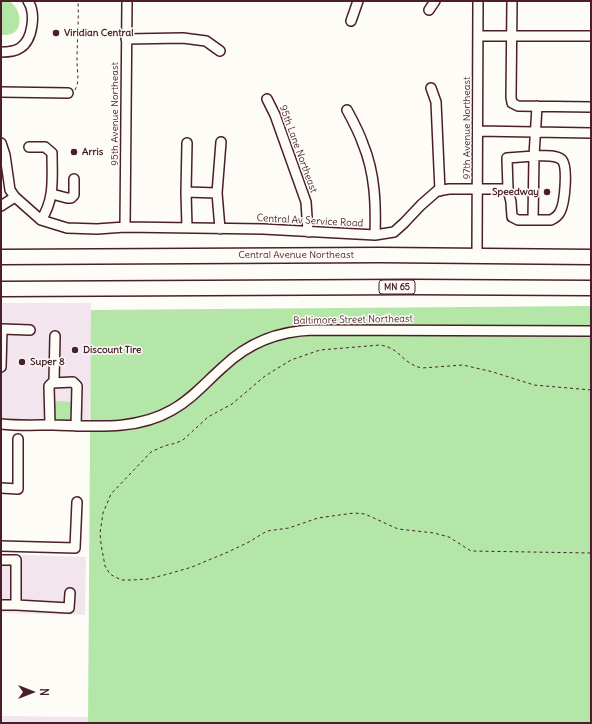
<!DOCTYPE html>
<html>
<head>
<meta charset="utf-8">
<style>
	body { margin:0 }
	#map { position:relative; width:592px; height:724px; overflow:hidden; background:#fdfcf7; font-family:Delius,sans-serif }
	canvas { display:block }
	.frame { position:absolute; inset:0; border:2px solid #4a1f2b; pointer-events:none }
	.north { position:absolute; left:12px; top:672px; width:40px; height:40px; -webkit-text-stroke:3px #fdfcf7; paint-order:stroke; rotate:90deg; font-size:11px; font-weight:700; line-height:16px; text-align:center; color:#4a1f2b }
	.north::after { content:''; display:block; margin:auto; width:14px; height:18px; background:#4a1f2b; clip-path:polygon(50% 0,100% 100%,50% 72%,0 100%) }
</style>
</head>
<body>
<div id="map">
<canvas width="592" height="724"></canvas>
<div class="frame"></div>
<div class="north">N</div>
</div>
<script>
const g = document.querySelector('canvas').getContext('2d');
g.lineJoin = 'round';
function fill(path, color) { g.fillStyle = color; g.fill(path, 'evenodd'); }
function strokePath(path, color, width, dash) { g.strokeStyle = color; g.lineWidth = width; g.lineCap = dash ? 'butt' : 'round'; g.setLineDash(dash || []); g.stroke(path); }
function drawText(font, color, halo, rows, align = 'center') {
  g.font = font + ' Delius,sans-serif'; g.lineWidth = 3; g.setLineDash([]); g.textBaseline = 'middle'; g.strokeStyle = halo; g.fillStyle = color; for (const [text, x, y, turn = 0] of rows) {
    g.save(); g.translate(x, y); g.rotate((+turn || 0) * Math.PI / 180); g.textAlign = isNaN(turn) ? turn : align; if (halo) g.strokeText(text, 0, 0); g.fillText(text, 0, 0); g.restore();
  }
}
fill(new Path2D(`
	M1,303H91L92,324L89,422L76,423L10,421L1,419Z
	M1,554L86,557L85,615L1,613Z
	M1,716L88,717V723H1Z`), '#f2e5ed');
fill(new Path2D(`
	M1,1C4,1 8,1 10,2C21,8 24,30 11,34C8,35 4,35 1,35Z
	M591,306V723H88L91,310Z
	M55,401L72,402L73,403V417L69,421C54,421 51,417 55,401Z`), '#b3e6a7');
const minor = new Path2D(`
	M512,1L511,97L512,103L518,106L591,107
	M429,10L435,1
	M351,21L358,1
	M478,36H591
	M126,39L183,38L206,41L220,51
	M1,52C6,52 16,51 20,48C33,40 36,13 28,1
	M431,88L436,102L440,191
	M1,92L68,93
	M267,99L275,115L306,202L308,232
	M347,110C353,121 359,132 363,144C375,173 376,204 375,235
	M478,131L591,133
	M1,143L5,155L10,190L15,197L41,220L67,228L97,229L125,227L263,229L375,235L394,232L404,223L421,205L437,191L449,189H508L507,158L534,156L537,106
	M29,147H45L52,153C52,178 55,199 41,220
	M508,189L511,202L512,217L518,220H551C555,218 558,216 560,212C565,203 568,167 562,160C556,154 542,156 534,156L533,220
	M186,192L187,143
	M217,193L221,142
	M52,194L67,198H71L74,195V179
	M1,206L15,197
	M125,227L127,1
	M187,228L186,192L217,193L220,229
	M477,256L478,1
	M1,367L2,329L30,330
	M54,382L55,336
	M1,424C18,426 36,425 53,425C92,426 136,431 172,410C192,399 206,382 223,367C249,342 278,331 313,330L591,331
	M50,425L49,386L52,383L73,382L77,386L76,426
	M1,488L18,489V439
	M1,546L75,548L77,502
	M1,560H16V605H1
	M16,605L69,608L70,593`);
const highway = new Path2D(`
	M1,257L380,255L591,257
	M1,289L410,287L591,288`);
strokePath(minor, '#4a1f2b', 12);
strokePath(highway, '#4a1f2b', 17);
strokePath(new Path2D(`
	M75,90C80,81 77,71 77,62C77,41 79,21 78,1
	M591,390L534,385L493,372L463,365L422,368C402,364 401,348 380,345L320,350L291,360L265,376L232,404L208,417L183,440L176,443L164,446L151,452L111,494L103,513L100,533L101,544L105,566L110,574L115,577L122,580H131L148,579L168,574L192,567L228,552L249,542L267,531L289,528L318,518L354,513L365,514L398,529L434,533L449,537L471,551L591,553`), '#4a1f2b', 1, [3, 3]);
strokePath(minor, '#fdfcf7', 9);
strokePath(highway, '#fdfcf7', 14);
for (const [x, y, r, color] of [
	[56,33,4,"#4a1f2b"],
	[74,152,4,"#4a1f2b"],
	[547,192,4,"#4a1f2b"],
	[75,350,4,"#4a1f2b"],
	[22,362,4,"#4a1f2b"]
]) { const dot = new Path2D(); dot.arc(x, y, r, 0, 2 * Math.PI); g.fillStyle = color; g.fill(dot); strokePath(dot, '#fdfcf7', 1.5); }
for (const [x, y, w] of [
	[397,287,36]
]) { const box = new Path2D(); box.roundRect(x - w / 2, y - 7, w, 14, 3); g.fillStyle = '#fdfcf7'; g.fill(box); strokePath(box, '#4a1f2b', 1); }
drawText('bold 9px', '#4a1f2b', null, [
	["MN 65",397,287]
]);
drawText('bold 10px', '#4a1f2b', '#fdfcf7', [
	["Viridian Central",64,33],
	["Arris",82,152],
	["Speedway",539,192,"right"],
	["Discount Tire",83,350],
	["Super 8",30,362]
], 'left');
drawText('10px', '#4a1f2b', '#fdfcf7', [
	["95th Avenue Northeast",115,114,-90],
	["97th Avenue Northeast",467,128,-90],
	["95th Lane Northeast",298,149,70],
	["Central Av Service Road",310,221,3],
	["Central Avenue Northeast",296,255],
	["Baltimore Street Northeast",353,320,-1]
]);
</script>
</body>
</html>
